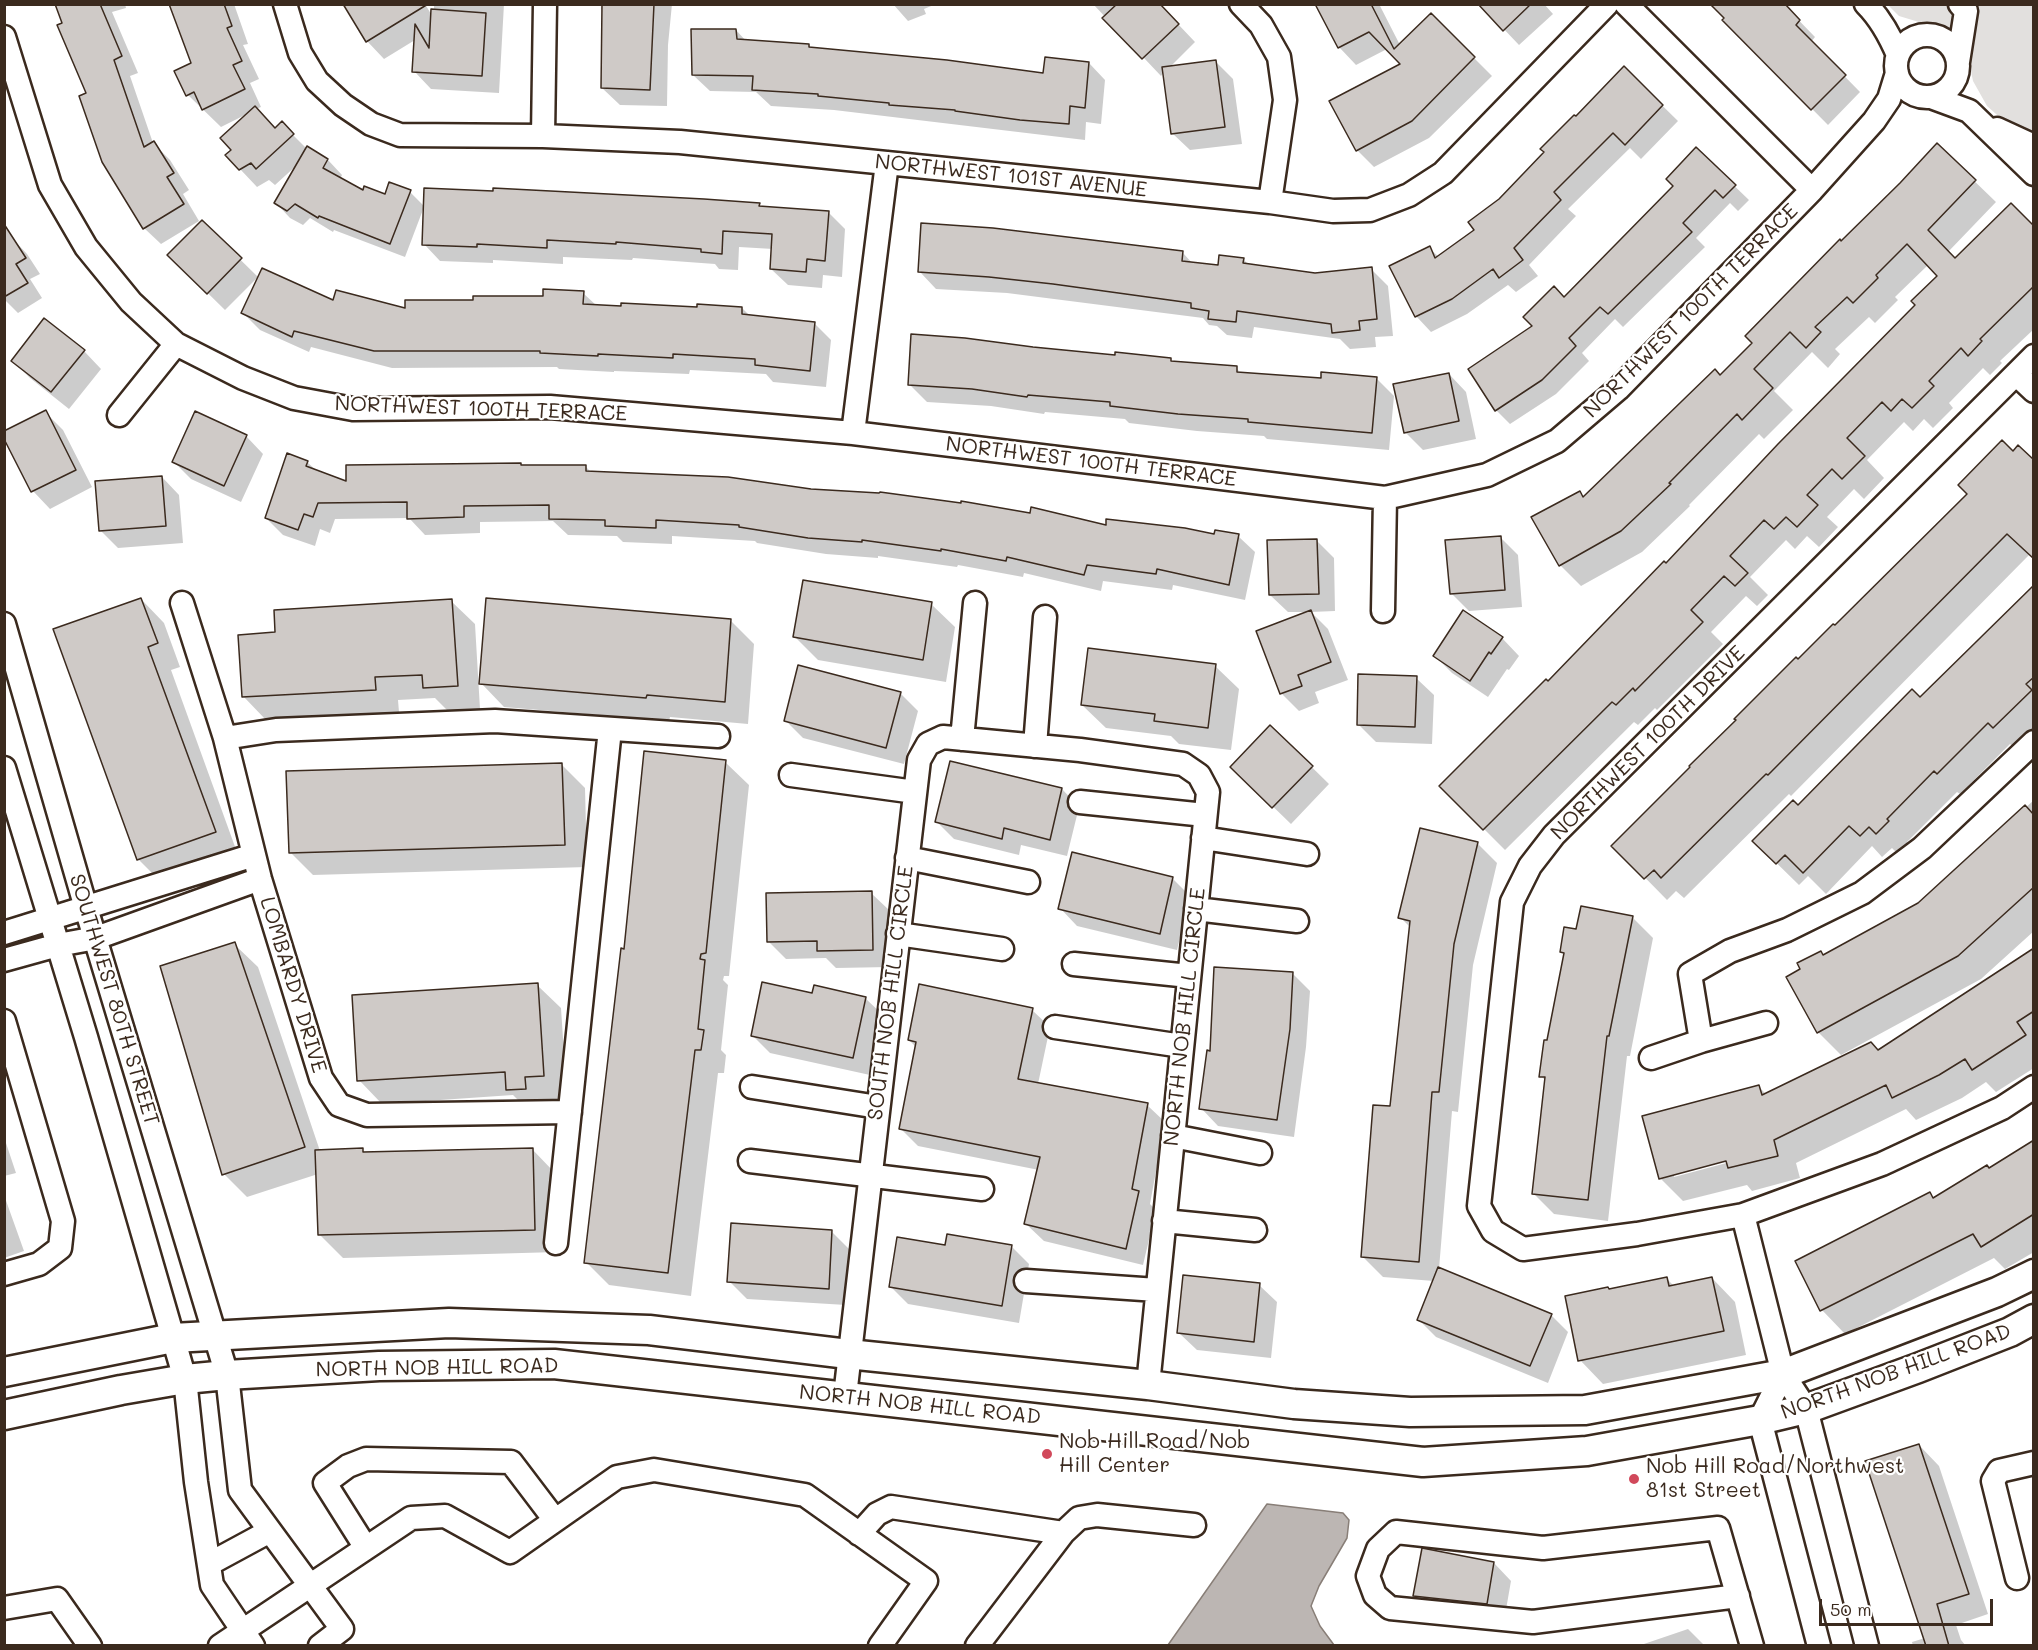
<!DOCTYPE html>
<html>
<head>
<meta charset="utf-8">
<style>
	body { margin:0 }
	#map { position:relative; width:2038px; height:1650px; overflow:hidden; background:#fff; font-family:Mali,sans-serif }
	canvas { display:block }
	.frame { position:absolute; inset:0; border:6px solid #3b2a1e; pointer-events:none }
	.scale { position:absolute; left:1819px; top:1599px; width:174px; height:27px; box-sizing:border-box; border:3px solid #3b2a1e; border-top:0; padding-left:8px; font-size:18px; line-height:21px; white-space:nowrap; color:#3b2a1e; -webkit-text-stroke:4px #fff; paint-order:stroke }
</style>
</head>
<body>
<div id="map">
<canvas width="2038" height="1650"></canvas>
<div class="frame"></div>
<div class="scale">50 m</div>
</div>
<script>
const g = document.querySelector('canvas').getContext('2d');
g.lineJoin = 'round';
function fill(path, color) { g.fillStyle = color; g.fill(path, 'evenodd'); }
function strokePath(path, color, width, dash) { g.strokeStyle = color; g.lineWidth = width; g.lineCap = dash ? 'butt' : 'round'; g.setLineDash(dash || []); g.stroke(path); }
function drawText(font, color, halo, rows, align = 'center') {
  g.font = font + ' Mali,sans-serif'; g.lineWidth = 4.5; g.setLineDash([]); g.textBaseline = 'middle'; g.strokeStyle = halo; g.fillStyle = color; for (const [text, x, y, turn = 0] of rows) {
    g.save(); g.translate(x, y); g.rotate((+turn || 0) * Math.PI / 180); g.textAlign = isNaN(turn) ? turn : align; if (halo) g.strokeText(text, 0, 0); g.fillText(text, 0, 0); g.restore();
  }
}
fill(new Path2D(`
	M1888,5H2033V139L2014,130L1987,106L1973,81L1967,52L1942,29L1899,16Z`), '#e2e0de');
const water = new Path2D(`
	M1267,1504L1343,1513L1349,1520L1347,1538L1319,1586L1311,1606L1320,1626L1334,1645H1168Z`);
fill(water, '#bcb6b3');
strokePath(water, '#887e77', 1.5);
fill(new Path2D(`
	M57,4H125L126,8L112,12L138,73L130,76L153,143L170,160L189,190L183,194L199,221L161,244L144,228L88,94Z
	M171,4H234L248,44L243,45L259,79L250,83L261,107L256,109L276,129L282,124L307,149L328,160L342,175L340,179L363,192L386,196L410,192L425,207L759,204L762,207L828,212L845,229L842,277L823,275L822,288L788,285L771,269L773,249L739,247L738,270L719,269L715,264L633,258L632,260L563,257V264L493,260V263L440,261L424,244V207L405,257L334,230L333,232L310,218L303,225L290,218L276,203L297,165L275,185L269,180L257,187L240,169L233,150L247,114L221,127L188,95L193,64Z
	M425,4L434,19V4H504L499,93L431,89L414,71L415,40L384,59L367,41Z
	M602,4H672L668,45L667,106L620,105L602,88L603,11L601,9Z
	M893,4H936L924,9L926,14L908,21Z
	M1093,4H1159L1195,42L1169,68L1216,62L1233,79L1242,144L1190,150L1172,133L1164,72L1161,76Z
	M1317,4H1379L1400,45L1431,15L1492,76L1429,138L1374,167L1357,150L1402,64L1387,49L1356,65L1339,47Z
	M1480,4H1544L1553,14L1519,45Z
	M1783,4L1815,37L1811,42L1860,92L1828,125L1724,20Z
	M736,30L746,41L809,45L812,48L1045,75L1089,63L1105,80L1101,124L1086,122L1085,140L834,110L771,106L756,92L710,91L693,75Z
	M1624,68L1678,121L1641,159L1630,148L1568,209L1576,216L1529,265L1538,276L1516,292L1508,285L1467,314L1431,332L1416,316L1429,248L1439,257L1476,230L1500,200Z
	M1937,145L1996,202L1948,252L1955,260L2034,228V329L2000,361L2002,363L1990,375L1983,368L1949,403L1953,408L1933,428L1924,419L1913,431L1904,422L1867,460L1884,478L1864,499L1854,489L1827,517L1838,527L1819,547L1807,536L1795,549L1786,540L1750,577L1768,595L1757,606L1746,596L1711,632L1723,644L1657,710L1655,708L1638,725L1634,722L1505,850L1441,786L1548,683L1666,565L1917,305L1939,276L1928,265L1895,297L1898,300L1875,323L1869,317L1835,349L1840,354L1828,368L1812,352L1774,391L1793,410L1764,439L1759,434L1689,505L1690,506L1642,552L1581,586L1560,565L1533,518L1579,493L1584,497L1720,377L1754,343L1842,242Z
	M1696,149L1749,200L1738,211L1730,203L1696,238L1705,247L1623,327L1615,319L1582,353L1589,361L1556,394L1510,424L1496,410L1534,326L1564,299L1675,186Z
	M202,222L258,277L225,310L169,255Z
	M12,238L27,254L40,274L30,279L42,298L18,313L4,299V239Z
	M1183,253L1193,264L1219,267L1243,259L1249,265L1315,275L1371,269L1388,286L1393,336L1375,337L1376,347L1350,349L1340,339L1254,327L1252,338L1227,335L1217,326L1209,325L1203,318L1007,293L936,289L920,272Z
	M583,293L597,306L742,308L750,316L814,323L831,340L826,387L773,382L766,374L690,370L689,374L614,371V372L559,369L557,367L392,368L311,347L309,352L260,330L243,313L334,302L406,310L475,302Z
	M1033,349L1170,360L1174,363L1236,368L1242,374L1322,379L1376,378L1394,396L1389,450L1267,439L1264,436L1197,431L1129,423L1125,419L1045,412L1044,414L991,406L927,402L909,384Z
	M84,351L101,369L69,409L30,378L13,361Z
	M1449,374L1466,392L1476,439L1423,450L1405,432Z
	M45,412L63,430L92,487L50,509L33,491L4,436Z
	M246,436L263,454L241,502L191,479L173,461Z
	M2013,453L2030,554L1791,796L1789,794L1684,898L1676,891L1667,900L1614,846L1798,661L1835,628Z
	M307,462L318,472L348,483L521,465L523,467H586L592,473L1107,527L1215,536H1238L1255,552L1245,600L1173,585L1172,590L1103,581L1101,591L1024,573L1023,577L958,565L957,567L878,556V558L826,554L757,543L755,541L672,536V544L623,542L617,536L568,535L553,521L480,522V533L425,535L409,518L335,519L330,533L320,529L315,546L283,535L266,518Z
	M162,477L179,495L183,543L118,548L100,530Z
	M1500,537L1518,555L1522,607L1469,611L1451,593Z
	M1316,540L1334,558L1335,611L1311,612L1328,629L1348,680L1315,692L1319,703L1299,711L1281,693L1309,612H1288L1270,595Z
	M2034,587V731L2016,749L2010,744L1960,794L1957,792L1907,842L1909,844L1899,855L1892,848L1882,857L1872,846L1826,894L1808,876L1799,885L1754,841L1798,807L1920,699Z
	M141,599L164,623L180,667L171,670L238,855L162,883L138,859Z
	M451,601L475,624L480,709L448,711L435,698L398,700L399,712L266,720L243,696L277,634Z
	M931,604L955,627L946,682L818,660L795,637Z
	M731,621L754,644L748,724L670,717L669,721L504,707L481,683Z
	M1502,638L1519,656L1509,670L1507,669L1488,697L1452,673L1435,656Z
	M1215,666L1239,689L1231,750L1179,744L1171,736L1106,728L1082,705Z
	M1416,678L1434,695L1432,744L1376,742L1358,724Z
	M900,693L918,711L904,764L803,738L785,720Z
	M1271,727L1329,784L1291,824L1232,767Z
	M725,762L749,785L729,976H724L723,980L728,985L721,1050L726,1055L724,1073H718L691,1296L609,1285L586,1262L625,950Z
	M951,763L1062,789L1079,807L1067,856L1021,845L1019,855L954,839L937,822Z
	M561,764L585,788L587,867L313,875L290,852Z
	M2034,800V931L1981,979L1841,1055L1818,1032L1824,956L1919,904Z
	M1477,843L1497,863L1473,965L1458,1112L1452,1111L1439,1269L1551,1315L1568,1332L1548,1383L1436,1337L1418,1319L1434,1281L1383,1277L1363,1257L1391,1108L1411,928L1400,917Z
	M1173,879L1190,896L1177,950L1077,926L1060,908Z
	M871,893L889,910L890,967L836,968L826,958L786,959L769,942Z
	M1632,917L1653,938L1630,1056H1627L1608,1221L1554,1214L1533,1193L1546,1081L1541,1076L1565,955L1561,951L1577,931Z
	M234,944L258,967L320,1151L362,1150L366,1154L532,1149L555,1173L558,1252L343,1258L320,1235L318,1174L247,1197L224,1174Z
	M2034,950V1068L1996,1092L1986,1082L1962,1098L1916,1120L1906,1109L1796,1163L1800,1178L1752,1191L1747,1185L1683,1201L1660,1178L1759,1087L1766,1094L1879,1051ZM1733,1158L1734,1161L1674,1177V1174Z
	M1292,973L1310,991L1306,1047L1294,1137L1218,1126L1201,1108L1211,1053Z
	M537,985L561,1008L567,1099L548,1100L549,1112L531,1113L513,1095L382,1104L359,1080Z
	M813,995L865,998L883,1015L870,1075L770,1053L752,1035Z
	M1032,1010L1050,1027L1038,1084L1147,1105L1165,1122L1150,1204L1156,1210L1143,1265L1044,1241L1026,1224L1039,1170L918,1146L901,1129L916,1047L909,1040Z
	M4,1137L16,1173L4,1176Z
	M2034,1143V1252L2005,1269L1994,1258L1845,1334L1822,1310L1797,1261L1930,1194L1935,1199Z
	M4,1195L24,1251L4,1258Z
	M832,1232L849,1249L846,1305L747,1299L729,1281Z
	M947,1247H1012L1029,1264L1019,1323L908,1304L891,1287Z
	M1712,1278L1735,1302L1746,1355L1603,1384L1580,1360L1610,1291L1667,1279L1674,1286Z
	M1259,1285L1277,1302L1271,1358L1197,1350L1179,1333Z
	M1919,1445L1939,1466L1988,1614L1956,1625L1961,1640L1966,1646H1913L1912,1642L1925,1638Z
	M1494,1563L1511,1581L1504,1621L1432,1613L1415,1595Z
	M1688,1629L1705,1646H1638Z`), '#0003');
const building = new Path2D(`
	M55,4H100L122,56L114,60L144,147L154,141L174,173L167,177L184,204L143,229L102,162L79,96L86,93L57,25L62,23Z
	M169,4H224L232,26L227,28L242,61L233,65L245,89L202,110L194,92L186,96L174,71L191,63Z
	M343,4H428L366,42Z
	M602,4H654L650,90L601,88Z
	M1117,4H1160L1179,24L1142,59L1102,18Z
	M1315,4H1371L1394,49L1431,13L1475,57L1412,121L1356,151L1329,101L1400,64L1369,32L1338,48Z
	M1478,4H1531L1503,31Z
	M1710,4H1785L1800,20L1796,25L1846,75L1811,110L1722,20L1724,18Z
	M431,9L486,13L482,76L412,72L415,24L429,48Z
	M691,29H736L737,39L809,44V47L947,60L1043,73L1045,57L1089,62L1085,108L1070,106L1069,124L1020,120L955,111V110L889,105V103L818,96V94L752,90L753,76L692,75Z
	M1216,60L1225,127L1171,134L1162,67Z
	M1624,66L1663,105L1625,145L1613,133L1554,192L1561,200L1514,248L1523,260L1499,278L1493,269L1452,299L1415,317L1389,266L1430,246L1435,258L1474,230L1468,222L1499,199L1544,152L1540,149L1574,115L1576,116Z
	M255,106L275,128L282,121L294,134L256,169L251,163L239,170L225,155L231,150L220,138Z
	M1937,143L1976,180L1928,230L1955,258L2011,203L2034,226V286L1980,339L1982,341L1968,356L1961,348L1929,381L1934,386L1912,408L1902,399L1891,411L1882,402L1847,438L1865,456L1842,479L1832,469L1807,495L1818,505L1797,527L1786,517L1774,529L1764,520L1730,556L1748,573L1735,586L1724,576L1691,610L1703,622L1635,691L1633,688L1616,705L1612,702L1483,830L1439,786L1546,679L1548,681L1664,561L1666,563L1778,444L1915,305L1911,301L1937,276L1907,244L1876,275L1878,278L1853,303L1847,297L1815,327L1821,332L1806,348L1790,332L1754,369L1773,388L1742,420L1737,414L1669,483L1671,484L1621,531L1559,566L1531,517L1580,491L1583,497L1715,369L1720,375L1752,343L1745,336L1840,239L1841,241L1900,183Z
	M307,146L328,159L323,168L363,190L364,186L385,194L389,182L411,190L390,244L319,216L318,218L295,204L287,211L274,203Z
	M1696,147L1736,185L1723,198L1715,190L1683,223L1692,232L1608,314L1600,307L1569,338L1576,346L1542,380L1495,411L1468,369L1532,326L1523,317L1554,286L1564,297L1673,186L1666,179Z
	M424,188L493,191V188L704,199L760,203L759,206L829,211L825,261L807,259L806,272L770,269L772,234L723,231L722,254L701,252V249L616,242V244L547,240V248L477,244V247L422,245Z
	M202,220L242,258L207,294L167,255Z
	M921,223L993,228L1183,251L1182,261L1218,265L1219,255L1244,258L1243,263L1315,273L1372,267L1377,319L1359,321L1360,330L1332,333L1331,324L1237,311L1236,322L1208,319L1209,311L1191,308V303L1053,284L989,277L918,272Z
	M4,224L26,258L16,264L28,283L4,297Z
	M262,268L333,300L336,290L405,308V300H473V296H543V289L584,291L583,304L621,306V303L697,307V304L742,307V314L815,322L810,371L755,365V359L673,354V358L598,354V356L540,353V351H374L294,331L292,337L241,313Z
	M44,318L85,350L51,392L11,361Z
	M911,334L965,338L1033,347L1115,355V352L1171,358V361L1237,366V372L1321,378V372L1377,377L1372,433L1248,422V419L1178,414L1110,406V402L1028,395L1027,397L972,389L908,385Z
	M1449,373L1459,421L1404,433L1393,384Z
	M46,410L76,470L31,492L4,439V431Z
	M195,411L247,435L224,486L172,462Z
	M2002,440L2013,451L2018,445L2034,460V559L2007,534L1768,775L1766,774L1661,878L1654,870L1644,879L1611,846L1690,767L1689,766L1736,720L1734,719L1796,657L1798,659L1833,624L1835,625L1967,494L1958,485Z
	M287,453L308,461L306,466L346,481V465L521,463V465H586V471L728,477L811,489L879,493L880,492L961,503V501L1030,513L1031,507L1106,525V519L1185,528L1214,534L1215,530L1239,534L1229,585L1157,569L1156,574L1087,565L1084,575L1007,557L1006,561L941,549V551L862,540V542L808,538L739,527V525L656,520V528L605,526V520L549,519V505L464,506V517L407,519V502L318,503L313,517L304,514L298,530L265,518Z
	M162,476L166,526L99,531L95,481Z
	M1501,536L1505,590L1450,594L1445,540Z
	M1317,539L1319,594L1269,595L1267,540Z
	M803,580L932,602L923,660L793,637Z
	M2034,585V677L2026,684L2032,690L1993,728L1988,723L1937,774L1934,771L1887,819L1889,821L1876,834L1869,827L1860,836L1849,826L1803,873L1785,855L1776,864L1752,841L1793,800L1798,805L1912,689L1920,697Z
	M141,598L158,643L148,647L216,832L137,860L53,629Z
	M486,598L731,619L725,702L647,695L646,698L479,684Z
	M452,599L458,686L423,688L422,675L375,677L376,690L242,697L238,635L275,632L274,610Z
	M1311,610L1331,662L1298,675L1302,686L1280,694L1256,631Z
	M1463,610L1503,637L1491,654L1489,652L1470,681L1433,656Z
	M1088,648L1216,664L1208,728L1154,721L1155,714L1081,705Z
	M798,665L901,692L886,748L784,721Z
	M1358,674L1417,676L1415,727L1357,725Z
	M1270,725L1313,766L1272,808L1230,767Z
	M644,751L726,760L706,953L701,954L700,959L705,960L698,1029L704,1030L701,1050H695L668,1273L584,1263L621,948L624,949Z
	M950,761L1062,788L1050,840L1004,828L1002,839L935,822Z
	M562,763L565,845L289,853L286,771Z
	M2025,805L2034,815V887L1958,956L1817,1033L1786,977L1800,969L1797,963L1821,951L1823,955L1918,903Z
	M1420,828L1478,842L1454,944L1439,1092H1432L1419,1262L1361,1257L1373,1105L1390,1106L1410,921L1398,918Z
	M1072,852L1173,877L1160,934L1058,909Z
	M872,891L873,950L817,951V941L767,942L766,893Z
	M1581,906L1633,916L1609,1036H1607L1588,1200L1532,1194L1545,1077H1539L1544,1040H1547L1564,953L1560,952L1564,927L1576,929Z
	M235,942L305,1147L222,1175L160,966Z
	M2034,948V1011L2017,1022L2026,1035L1972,1070L1965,1059L1939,1075L1892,1098L1886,1085L1774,1140L1778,1156L1728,1168L1726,1161L1659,1179L1642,1116L1759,1085L1762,1095L1871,1042L1878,1050Z
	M1214,967L1293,972L1290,1029L1277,1120L1199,1109L1207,1050L1210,1051Z
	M762,982L812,993L814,985L866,997L853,1058L751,1036Z
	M538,983L544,1076L525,1077L526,1089L506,1090L505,1072L357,1081L352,995Z
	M919,984L1033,1008L1018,1079L1148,1103L1132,1189L1139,1191L1126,1249L1024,1224L1040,1157L899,1129L916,1042L908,1040Z
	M2034,1140V1214L1981,1247L1973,1234L1820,1311L1795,1261L1930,1192L1933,1198L1987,1165L1989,1168Z
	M363,1148V1152L533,1148L535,1230L318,1235L315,1150Z
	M731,1223L832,1230L829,1289L727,1282Z
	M947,1234L1012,1245L1002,1306L889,1287L897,1237L945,1245Z
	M1438,1267L1552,1314L1530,1366L1417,1320Z
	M1183,1275L1260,1283L1254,1342L1177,1333Z
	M1667,1277L1669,1286L1712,1277L1724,1331L1578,1361L1565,1296L1608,1287L1609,1289Z
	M1919,1444L1969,1594L1937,1604L1949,1646H1926L1865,1461Z
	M1422,1548L1494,1562L1487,1604L1413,1596Z`);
fill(building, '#cfcac7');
strokePath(building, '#3b2a1e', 1.5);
const minor = new Path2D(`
	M285,4L300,53L317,81L343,105L371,124L400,135L543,136L680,142L1270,202L1333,211L1370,210L1409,195L1443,173L1607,4
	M1241,4L1261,25L1279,57L1285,100L1270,202
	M1626,4L1812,190
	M1866,4C1881,19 1890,36 1898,55
	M1896 66a31 31 0 1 1 62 0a31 31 0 1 1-62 0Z
	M4,37L50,185L86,247L131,302L176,344L243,378L294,398L353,409L550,407L853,433L1385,498L1487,475L1557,441L1618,389L1812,190L1874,121L1889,99L1897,73
	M1958,62L1966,11L1960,4
	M1931,97L1969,111L2034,174
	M1997,129L2034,146
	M543,136L545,4
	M2034,356L1554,835L1530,866L1512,902L1479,1206L1493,1231L1523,1249L1637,1234L1743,1215L1882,1164L2002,1108L2034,1087
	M2016,374L2034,391
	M119,415L176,344
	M853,433L887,163
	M182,603L225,738L260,879L321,1078L339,1105L367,1115L570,1112
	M1383,611L1385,498
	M4,624L86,908L227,1375L240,1490L342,1629L320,1646
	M225,738L276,730L495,721L718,736
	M962,739L975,603
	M1035,746L1045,617
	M4,768L86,1037L185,1379L196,1482L212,1585L253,1646
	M791,775L915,792
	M1080,802L1205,815
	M1203,838L1307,854
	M907,858L1028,882
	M1196,909L1297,921
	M4,933L254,855
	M898,934L1002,949
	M4,960L58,945L96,938L260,879
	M1074,964L1189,976
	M4,1021L63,1221L60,1248L39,1264L4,1274
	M1766,1023L1701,1041L1690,974L1730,951L1787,930L1862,893L1922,848L2034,742
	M1055,1027L1182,1046
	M1651,1058L1701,1041
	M752,1087L878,1107
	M1173,1136L1260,1153
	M750,1161L982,1189
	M1743,1215L1783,1374L1806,1409L1867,1646
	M1164,1221L1255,1230
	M556,1243L610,729
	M1026,1281L1157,1290
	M1783,1374L1760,1420L1819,1646
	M845,1396L919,760L928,744L943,737L1080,750L1183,764L1199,775L1208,792L1148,1385
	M859,1534L877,1514L891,1507L1063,1533
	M366,1548L325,1483L348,1466L366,1459L511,1462L555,1520
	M209,1564L270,1531
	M2017,1578L1993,1481L1999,1471L2034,1463
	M1738,1596L1533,1622L1390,1608L1375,1595L1368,1576L1378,1549L1396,1532L1543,1548L1718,1528L1752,1646
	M4,1608L57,1599L90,1646
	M220,1646L411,1518L445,1516L510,1552L617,1477L654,1470L805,1495L926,1581L880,1646
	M977,1646L1063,1533L1079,1518L1097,1515L1194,1525`);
const major = new Path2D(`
	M4,1372L173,1338L449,1323L649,1330L848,1354L1148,1385L1294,1404L1410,1412L1585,1410L1783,1374L1997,1292L2034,1274
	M4,1415L121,1390L185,1379L227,1375L379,1366L554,1364L1423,1462L1587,1451L1760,1420L1806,1409L1918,1368L2010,1332L2034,1319`);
strokePath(minor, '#3b2a1e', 27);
strokePath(major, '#3b2a1e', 33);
strokePath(minor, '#fff', 22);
strokePath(major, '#fff', 28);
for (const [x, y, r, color] of [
	[1047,1454,6,"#d1495b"],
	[1634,1479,6,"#d1495b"]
]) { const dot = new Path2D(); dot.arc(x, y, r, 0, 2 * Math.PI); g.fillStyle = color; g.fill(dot); strokePath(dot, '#fff', 2); }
drawText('21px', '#3b2a1e', '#fff', [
	["NORTHWEST 101ST AVENUE",1011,176,6],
	["NORTHWEST 100TH TERRACE",1691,311,-45],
	["NORTHWEST 100TH TERRACE",481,409,2],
	["NORTHWEST 100TH TERRACE",1091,462,7],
	["NORTHWEST 100TH DRIVE",1648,743,-45],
	["LOMBARDY DRIVE",293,985,73],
	["SOUTH NOB HILL CIRCLE",891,993,-83],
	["SOUTHWEST 80TH STREET",114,1000,73],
	["NORTH NOB HILL CIRCLE",1185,1017,-84],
	["NORTH NOB HILL ROAD",437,1368,-1],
	["NORTH NOB HILL ROAD",1896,1372,-20],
	["NORTH NOB HILL ROAD",920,1405,6]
]);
drawText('21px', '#3b2a1e', '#fff', [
	["Nob Hill Road/Nob",1059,1442],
	["Hill Center",1059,1466],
	["Nob Hill Road/Northwest",1646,1467],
	["81st Street",1646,1491]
], 'left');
</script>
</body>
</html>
